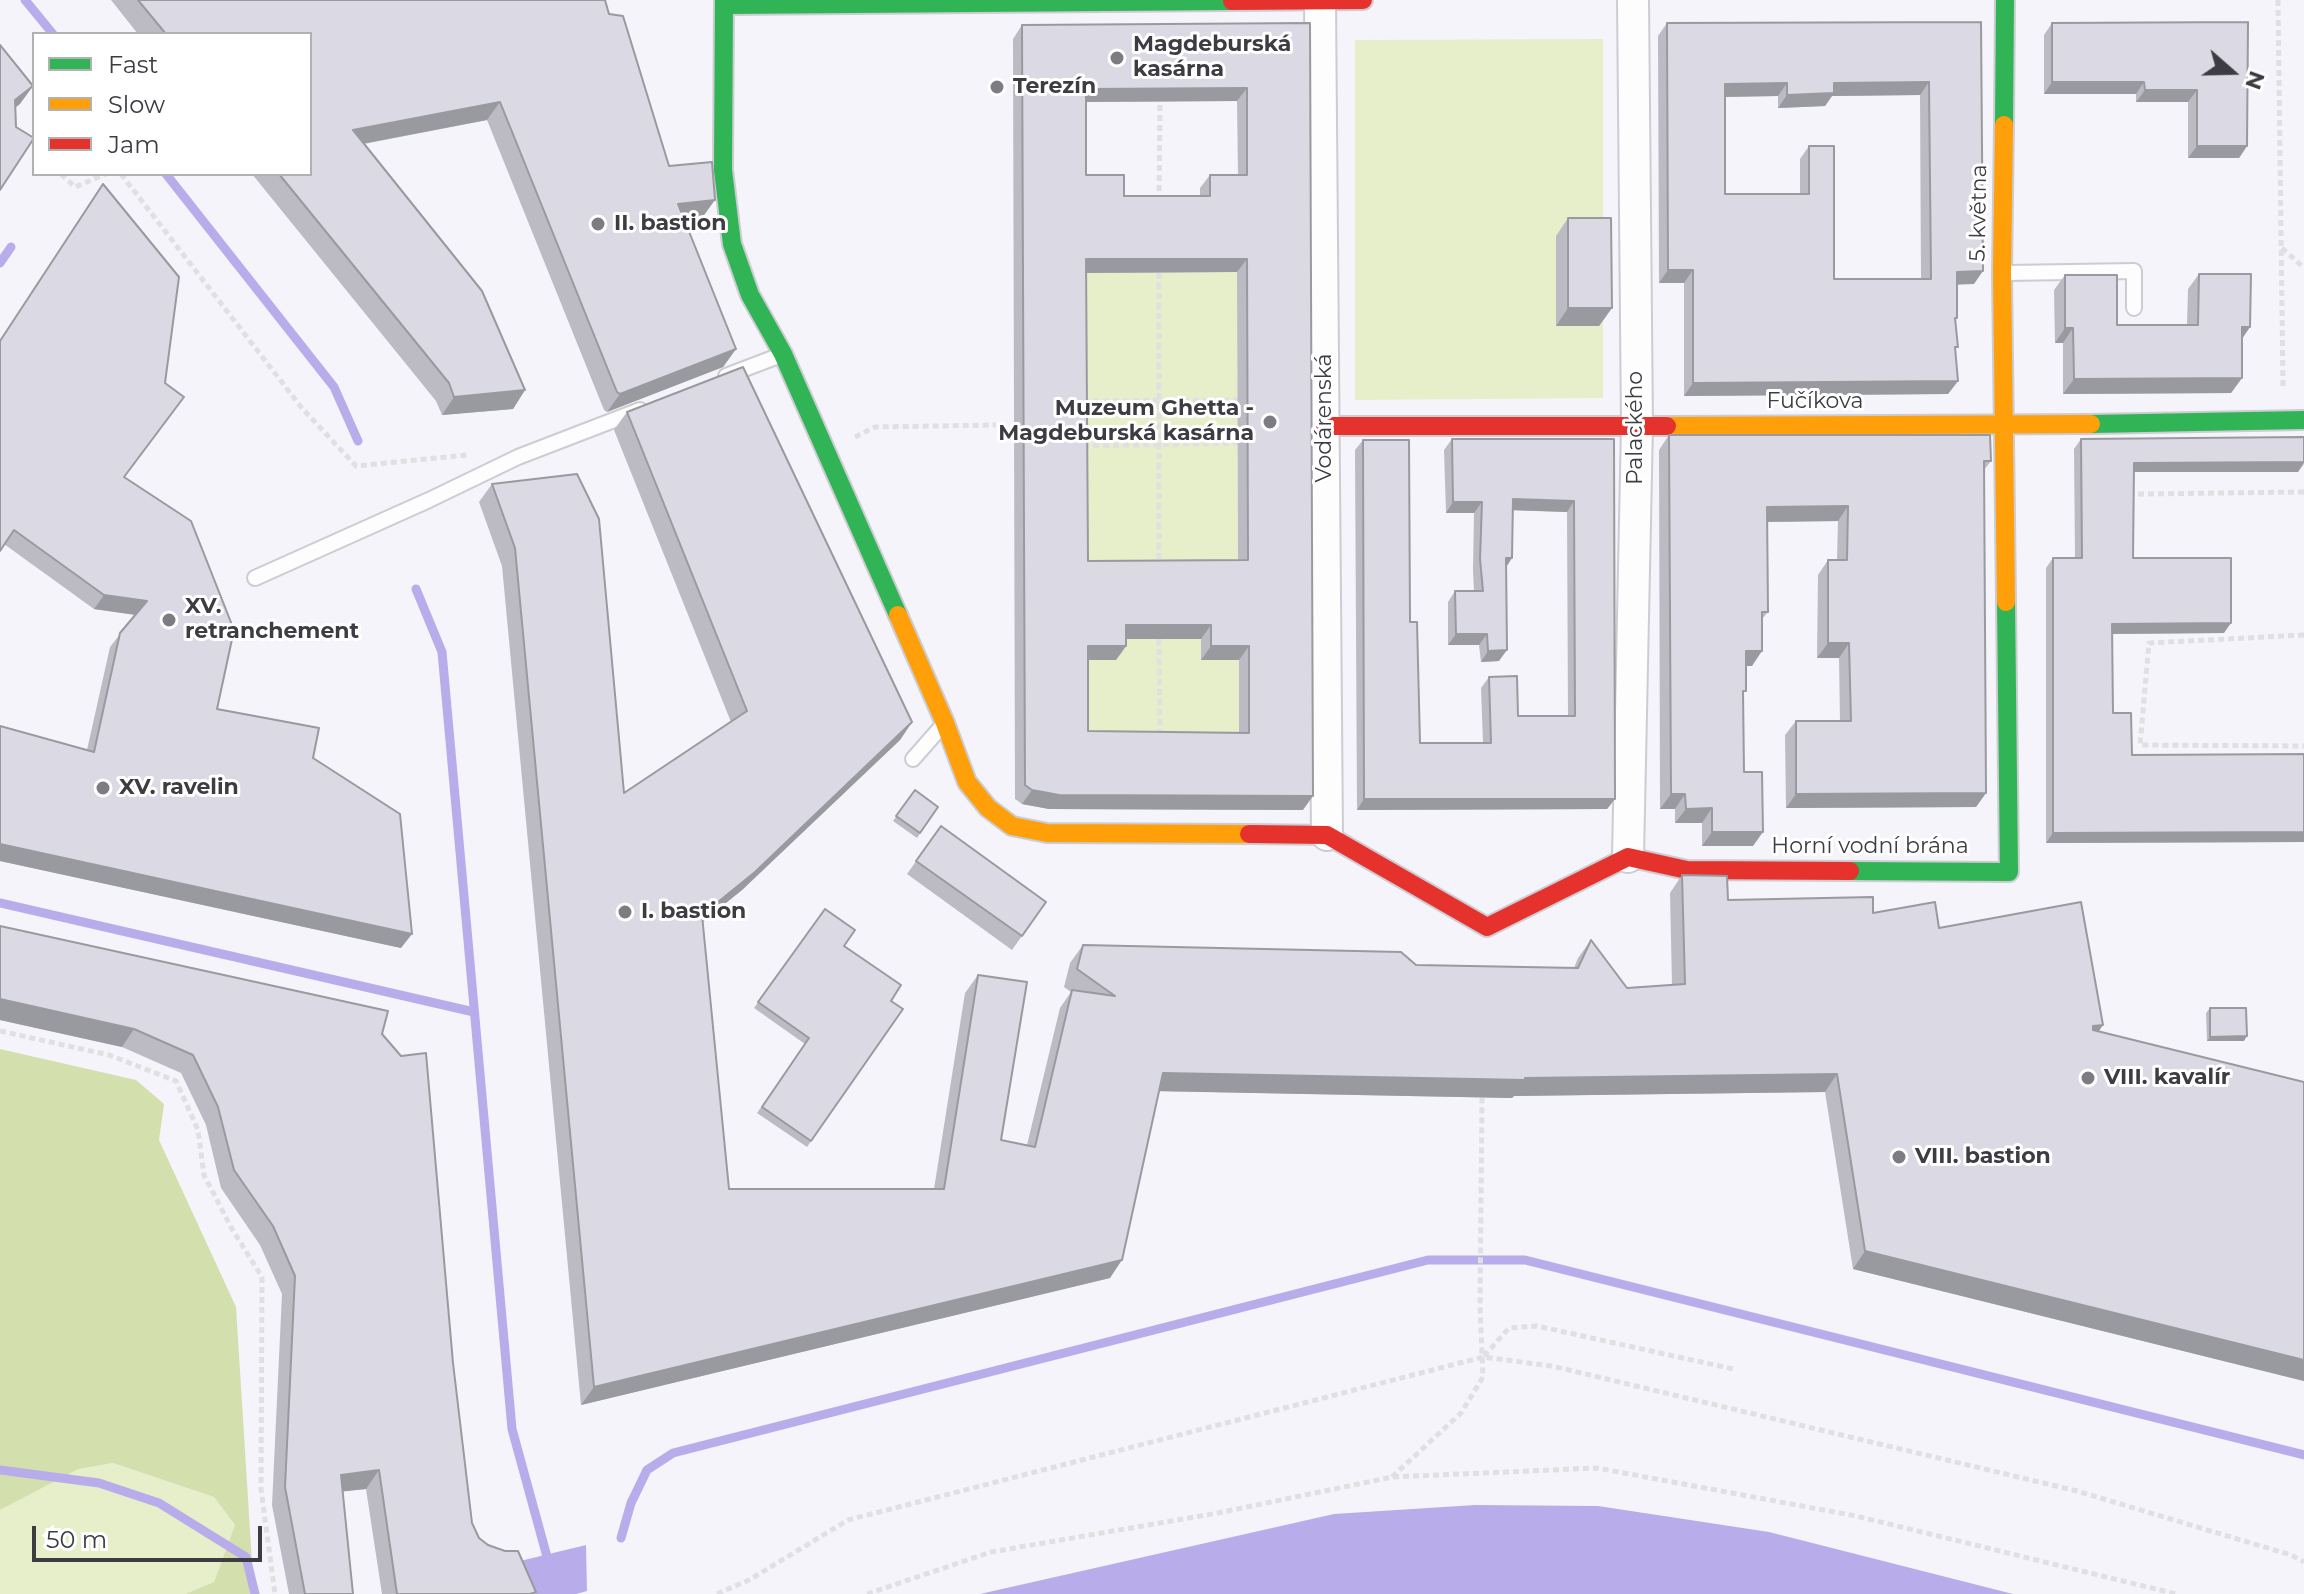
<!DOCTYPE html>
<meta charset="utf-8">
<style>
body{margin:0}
#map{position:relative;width:2304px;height:1594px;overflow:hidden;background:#f4f4fa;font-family:Montserrat,sans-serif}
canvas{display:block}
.legend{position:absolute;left:32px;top:32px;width:280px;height:144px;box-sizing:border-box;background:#fff;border:2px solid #b1b1b4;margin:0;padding:10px 14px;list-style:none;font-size:24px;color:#3d3c43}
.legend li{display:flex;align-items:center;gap:16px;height:40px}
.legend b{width:40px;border:2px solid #b1b1b4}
.north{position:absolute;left:2192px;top:32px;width:80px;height:80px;-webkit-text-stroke:6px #fff;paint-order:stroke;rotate:110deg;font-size:22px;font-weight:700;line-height:32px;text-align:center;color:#3d3c43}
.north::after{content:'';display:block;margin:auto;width:28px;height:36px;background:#3d3c43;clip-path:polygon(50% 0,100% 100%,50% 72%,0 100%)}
.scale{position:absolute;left:32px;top:1526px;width:230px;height:36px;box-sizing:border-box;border:4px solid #3d3c43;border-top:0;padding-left:10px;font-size:24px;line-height:28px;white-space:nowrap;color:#3d3c43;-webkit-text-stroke:6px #fff;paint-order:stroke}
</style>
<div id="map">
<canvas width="2304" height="1594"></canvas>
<ul class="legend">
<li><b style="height:10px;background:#30b455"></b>Fast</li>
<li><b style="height:10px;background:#ff9f0a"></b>Slow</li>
<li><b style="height:10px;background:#e5322d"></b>Jam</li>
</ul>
<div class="north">N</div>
<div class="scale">50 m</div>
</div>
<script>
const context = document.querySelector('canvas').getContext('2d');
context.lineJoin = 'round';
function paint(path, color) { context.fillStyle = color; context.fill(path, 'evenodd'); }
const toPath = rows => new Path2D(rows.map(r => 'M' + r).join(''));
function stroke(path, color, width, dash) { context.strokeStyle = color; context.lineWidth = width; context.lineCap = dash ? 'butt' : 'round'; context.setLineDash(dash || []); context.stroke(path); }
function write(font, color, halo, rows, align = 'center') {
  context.font = font + ' Montserrat,sans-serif'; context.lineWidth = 6; context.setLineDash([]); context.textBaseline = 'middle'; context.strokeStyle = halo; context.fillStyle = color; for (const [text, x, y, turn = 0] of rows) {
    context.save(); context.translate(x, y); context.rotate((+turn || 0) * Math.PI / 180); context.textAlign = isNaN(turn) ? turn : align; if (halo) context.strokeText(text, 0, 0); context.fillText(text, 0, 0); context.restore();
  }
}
const green = toPath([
 [1603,39,1603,398,1355,400,1355,40],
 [1237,272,1238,574,1078,575,1077,273],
 [1116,639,1201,639,1201,660,1239,660,1239,747,1079,745,1078,660],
 [113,1463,214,1497,235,1525,214,1582,185,1594,0,1594,0,1510,78,1468]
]);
const forest = toPath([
 [0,1049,136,1080,164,1104,159,1140,236,1307,254,1594,185,1594,214,1582,235,1525,214,1497,113,1463,78,1469,0,1510]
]);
const water = toPath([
 [1475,1505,1598,1506,1769,1532,2013,1594,980,1594,1334,1514],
 [586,1545,587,1591,576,1594,516,1594,516,1562]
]);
const stream = toPath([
 [25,0,53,34],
 [166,174,334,387,358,441],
 [0,263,11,247],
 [416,589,442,652,512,1429,549,1564],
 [0,903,474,1012],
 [0,1470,99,1483,159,1503,246,1557,255,1594],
 [621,1538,631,1503,647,1470,673,1453,1428,1260,1525,1260,2304,1455]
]);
const path = toPath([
 [2278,0,2283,387],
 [61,174,75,187,106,174],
 [121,174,301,407,356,466,467,455],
 [1159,201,1160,102],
 [2282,248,2304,268],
 [1159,273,1159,568],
 [1083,401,1238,400],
 [855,437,875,427,996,425],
 [1083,446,1238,443],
 [2138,494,2304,492],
 [2304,635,2149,643,2140,745,2304,746],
 [1159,639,1160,738],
 [0,1031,109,1055,176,1081,198,1130,204,1175,232,1229,262,1277,261,1489,275,1594],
 [1484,1356,1509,1328,1537,1326,1733,1369],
 [1392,1477,1461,1413,1483,1377,1480,1307,1482,1098],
 [717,1594,749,1580,848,1520,1483,1357,1552,1366,2077,1491,2291,1555,2304,1562],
 [867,1594,991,1552,1218,1513,1392,1477,1597,1468,1856,1516,2176,1594]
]);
const lane = toPath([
 [2007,273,2134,271,2134,308],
 [726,376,781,355],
 [255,578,429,500,518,457,640,410],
 [913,759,942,726]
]);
const street = toPath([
 [1320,1,1327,835],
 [1628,857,1637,425,1633,0]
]);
const fast = toPath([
 [724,0,723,170,732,244,750,295,783,354,898,615],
 [725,5,1232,1],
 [2004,125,2005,0],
 [2091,424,2304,420],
 [1850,871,2009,872,2006,602]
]);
const slow = toPath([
 [2004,125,2002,273,2006,602],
 [1667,426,2091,424],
 [898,615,945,723,967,782,988,808,1012,826,1047,833,1249,834]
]);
const jam = toPath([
 [1232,1,1363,0],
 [1325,426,1667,426],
 [1249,834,1327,835,1487,927,1628,857,1687,870,1850,871]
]);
const wall = toPath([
 [111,0,605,0,609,14,669,166,702,218,684,220,736,349,723,367,607,412,604,410,487,120,364,144,525,390,513,409,442,415,436,401,252,174,310,174,310,34,138,34],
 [1981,22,1974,284,1957,284,1955,351,1958,381,1948,394,1684,396,1684,283,1659,283,1658,36,1667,23],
 [1920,95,1921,279,1834,279,1809,146,1800,159,1800,194,1725,194,1725,97,1778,96,1778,108,1825,106,1832,96],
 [2248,22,2247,146,2239,158,2188,158,2188,102,2136,102,2136,94,2044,94,2044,35,2052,23],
 [1310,23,1303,810,1049,809,1022,804,1015,799,1013,39,1022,25],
 [1237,101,1238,175,1210,175,1200,188,1200,196,1124,196,1086,175,1086,102],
 [1237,272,1238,560,1088,561,1086,273],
 [1126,639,1201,639,1201,660,1239,660,1239,733,1088,731,1088,660,1116,660,1126,646],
 [1568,218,1612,308,1599,326,1556,326,1556,236],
 [2199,274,2242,340,2242,378,2231,393,2063,394,2063,343,2055,343,2054,290,2065,275,2117,325,2187,325,2188,289],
 [0,340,125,478,217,709,313,758,401,948,0,861,0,726,87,750,110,647,135,615,94,609,4,544],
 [627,412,912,722,900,740,742,890,702,922,729,1189,934,1189,965,993,978,975,1001,1140,1027,1145,1060,1008,1071,992,1064,987,1070,963,1083,945,1416,965,1574,968,1578,958,1591,940,1627,988,1672,985,1670,893,1682,875,1728,900,1873,913,1939,928,2099,1031,2304,1082,2304,1381,1853,1269,1825,1092,1514,1096,1512,1098,1159,1091,1110,1278,581,1405,502,566,479,502,492,484,624,793,731,722,614,430],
 [1669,435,1991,461,1984,470,1986,793,1976,807,1786,808,1785,735,1796,721,1840,721,1839,658,1817,658,1818,575,1828,560,1837,560,1838,521,1767,522,1768,612,1762,619,1752,666,1746,666,1743,695,1744,772,1753,846,1702,846,1702,823,1675,823,1675,809,1660,809,1659,450],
 [2304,437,2304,464,2298,472,2134,472,2133,558,2224,633,2112,634,2113,713,2132,755,2304,754,2304,842,2046,843,2046,568,2053,558,2075,558,2074,449,2081,439],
 [1452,439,1614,439,1615,799,1607,809,1357,810,1355,450,1363,440,1410,622,1420,743,1483,743,1481,688,1489,677,1518,716,1568,716,1567,512,1513,510,1506,567,1499,661,1481,662,1479,645,1448,645,1448,602,1455,591,1474,591,1473,570,1474,513,1446,513,1444,450],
 [915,790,938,807,917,838,893,821],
 [941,826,1046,902,1012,950,907,874],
 [825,909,844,946,891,1001,903,1009,807,1147,757,1113,805,1044,754,1008],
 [0,926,382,1034,453,1363,472,1523,479,1538,536,1592,535,1594,382,1594,366,1489,343,1491,353,1594,289,1594,272,1505,282,1294,260,1245,221,1188,206,1125,181,1073,122,1047,0,1020],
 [2210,1008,2244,1041,2207,1041,2206,1013]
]);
const shadedWall = toPath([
 [1929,82,1920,95,1832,96,1825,106,1778,108,1787,95,1834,83],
 [2052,82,2144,82,2136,94,2044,94],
 [1787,83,1778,96,1716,97,1725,84],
 [33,86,20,104,2,118,15,100],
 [1247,88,1237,101,1077,102,1086,89],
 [2145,90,2197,90,2188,102,2136,102],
 [500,102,487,120,340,148,353,130],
 [2197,146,2247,146,2239,158,2188,158],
 [715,200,702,218,665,223,678,204],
 [1086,259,1247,259,1237,272,1077,273],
 [1668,270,1693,270,1684,283,1659,283],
 [1983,271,1974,284,1948,285,1957,272],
 [1568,308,1612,308,1599,326,1556,326],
 [2242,327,2250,327,2240,342],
 [2065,328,2073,328,2063,343,2055,343],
 [736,349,723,367,607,412,620,394],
 [2242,378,2231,393,2063,394,2074,379],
 [1958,381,1948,394,1684,396,1693,383],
 [525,390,513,409,442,415,454,397],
 [2304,462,2298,472,2127,472,2134,463],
 [1513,499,1574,501,1567,512,1506,510],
 [1453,502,1482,502,1474,513,1446,513],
 [1848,506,1838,521,1757,522,1767,507],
 [1506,558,1512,558,1505,569],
 [104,595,147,601,137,615,94,609],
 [2231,623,2224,633,2105,634,2112,624],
 [1126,625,1211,625,1201,639,1116,639],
 [1456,634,1487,634,1479,645,1448,645],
 [1828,643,1849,643,1839,658,1817,658],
 [1088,646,1126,646,1116,660,1078,660],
 [1211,646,1249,646,1239,660,1201,660],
 [1507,650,1499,661,1481,662,1488,651],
 [1746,651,1762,651,1752,666,1735,666],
 [912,722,900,740,742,890,689,933,702,915],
 [1032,790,1313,796,1303,810,1049,809,1022,804],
 [1986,793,1976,807,1786,808,1796,794],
 [1671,794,1685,794,1675,809,1660,809],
 [1364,799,1615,799,1607,809,1357,810],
 [1712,808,1702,823,1675,823,1686,809],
 [1712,832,1763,832,1753,846,1702,846],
 [2304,832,2304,842,2046,843,2053,833],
 [0,844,412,934,401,948,0,861],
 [0,999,134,1029,122,1047,0,1020],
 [2103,1025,2091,1043,2093,1026],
 [2247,1036,2244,1041,2207,1041,2210,1037],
 [1163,1073,1525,1078,1837,1074,1825,1092,1514,1096,1512,1098,1150,1091],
 [1865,1251,2304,1360,2304,1381,1853,1269],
 [1122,1260,1110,1278,581,1405,594,1387],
 [379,1470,366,1489,329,1493,341,1475]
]);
const building = toPath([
 [138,0,605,0,609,14,623,16,669,166,712,162,715,200,678,204,736,349,620,394,617,392,500,102,353,130,482,291,525,390,454,397,449,383,279,174,310,174,310,34,166,34,138,0],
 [1981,22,1983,271,1957,272,1957,318,1955,318,1958,347,1955,347,1958,381,1693,383,1693,270,1668,270,1667,23,1981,22],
 [1929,82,1931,279,1834,279,1834,146,1809,146,1809,194,1725,194,1725,84,1787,83,1787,95,1834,93,1834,83,1929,82],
 [2248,22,2247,146,2197,146,2197,90,2145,90,2144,82,2052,82,2052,23,2248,22],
 [1310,23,1313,796,1059,795,1032,790,1025,785,1022,25,1310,23],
 [1247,88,1247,175,1210,175,1210,196,1124,196,1124,175,1086,175,1086,89,1247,88],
 [1086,259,1247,259,1248,560,1088,561,1086,259],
 [1126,625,1211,625,1211,646,1249,646,1249,733,1088,731,1088,646,1126,646,1126,625],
 [0,45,33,86,15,100,16,127,34,138,0,190,0,45],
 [103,184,179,277,165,383,184,397,124,477,191,521,234,630,217,709,319,728,313,758,400,814,412,934,0,844,0,726,94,752,120,633,147,601,104,595,14,530,0,551,0,341,103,184],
 [1568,218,1611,218,1612,308,1568,308,1568,218],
 [2199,274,2251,274,2250,327,2242,327,2242,378,2074,379,2073,328,2065,328,2065,275,2117,275,2117,325,2198,325,2199,274],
 [743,367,912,722,755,872,702,915,729,1189,944,1189,978,975,1027,982,1001,1140,1035,1147,1072,990,1115,996,1077,969,1083,945,1401,952,1416,965,1578,968,1591,940,1627,988,1685,984,1682,875,1727,876,1728,900,1873,897,1873,913,1935,902,1939,928,2081,902,2103,1025,2093,1026,2093,1030,2304,1082,2304,1360,1865,1251,1837,1074,1525,1078,1525,1080,1163,1073,1122,1260,594,1387,515,548,492,484,577,474,599,519,624,793,747,711,627,412,743,367],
 [1669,435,1990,435,1991,461,1984,461,1986,793,1796,794,1796,721,1851,721,1849,643,1828,643,1828,560,1847,560,1848,506,1767,507,1768,612,1762,612,1762,651,1746,651,1746,691,1743,691,1744,772,1762,772,1763,832,1712,832,1712,808,1686,809,1685,794,1671,794,1669,435],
 [2304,437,2304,462,2134,463,2133,558,2231,558,2231,623,2112,624,2113,713,2131,713,2132,755,2304,754,2304,832,2053,833,2053,558,2082,558,2081,439,2304,437],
 [1452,439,1614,439,1615,799,1364,799,1363,440,1409,440,1410,622,1417,622,1420,743,1491,743,1489,677,1517,676,1518,716,1575,716,1574,501,1513,499,1512,558,1506,558,1507,650,1488,651,1487,634,1456,634,1455,591,1483,591,1480,559,1482,502,1453,502,1452,439],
 [915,790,938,807,920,833,896,816,915,790],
 [941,826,1046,902,1022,936,916,861,941,826],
 [825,909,855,930,844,946,901,985,891,1001,903,1009,811,1141,762,1107,809,1038,758,1002,825,909],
 [0,926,388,1011,382,1034,401,1056,426,1053,453,1363,472,1523,479,1538,488,1545,505,1551,518,1551,536,1592,530,1594,397,1594,379,1470,341,1475,353,1594,305,1594,285,1487,295,1276,273,1226,234,1170,218,1107,193,1055,134,1029,0,999,0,926],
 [2210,1008,2246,1008,2247,1036,2210,1037,2210,1008]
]);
const markers = [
 [1117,58,8,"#7d7c83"],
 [997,87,8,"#7d7c83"],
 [598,224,8,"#7d7c83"],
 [1270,422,8,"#7d7c83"],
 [169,620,8,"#7d7c83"],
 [103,788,8,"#7d7c83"],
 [625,912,8,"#7d7c83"],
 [2088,1078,8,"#7d7c83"],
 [1899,1157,8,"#7d7c83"]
];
const poiNames = [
 ["Magdeburská",1133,45],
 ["kasárna",1133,70],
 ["Terezín",1013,87],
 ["II. bastion",614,224],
 ["Muzeum Ghetta -",1254,409,"right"],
 ["Magdeburská kasárna",1254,434,"right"],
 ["XV.",185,607],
 ["retranchement",185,632],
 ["XV. ravelin",119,788],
 ["I. bastion",641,912],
 ["VIII. kavalír",2104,1078],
 ["VIII. bastion",1915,1157]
];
const streetNames = [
 ["5. května",1979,213,-89],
 ["Fučíkova",1815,402],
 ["Vodárenská",1325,418,-90],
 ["Palackého",1636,428,-90],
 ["Horní vodní brána",1870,847]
];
paint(green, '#e6efca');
paint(forest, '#d4dfae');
paint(water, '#b8adea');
stroke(stream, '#b8adea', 9);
stroke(lane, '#ccccd2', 18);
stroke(street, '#ccccd2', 34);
stroke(fast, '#ccccd2', 22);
stroke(slow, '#ccccd2', 22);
stroke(jam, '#ccccd2', 22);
stroke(path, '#e0e0e2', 5, [6, 4]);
stroke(lane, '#fdfdfe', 14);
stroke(street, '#fdfdfe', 30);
stroke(fast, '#30b455', 18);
stroke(slow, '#ff9f0a', 18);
stroke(jam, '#e5322d', 18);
paint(wall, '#bcbbc4');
paint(shadedWall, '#9999a0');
paint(building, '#dbdae4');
stroke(building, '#9999a0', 2);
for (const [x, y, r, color] of markers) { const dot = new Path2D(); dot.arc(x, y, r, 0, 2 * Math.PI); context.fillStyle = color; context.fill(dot); stroke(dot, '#fff', 3); }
write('bold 22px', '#3d3c43', '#fff', poiNames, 'left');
write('22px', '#3d3c43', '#fff', streetNames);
</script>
